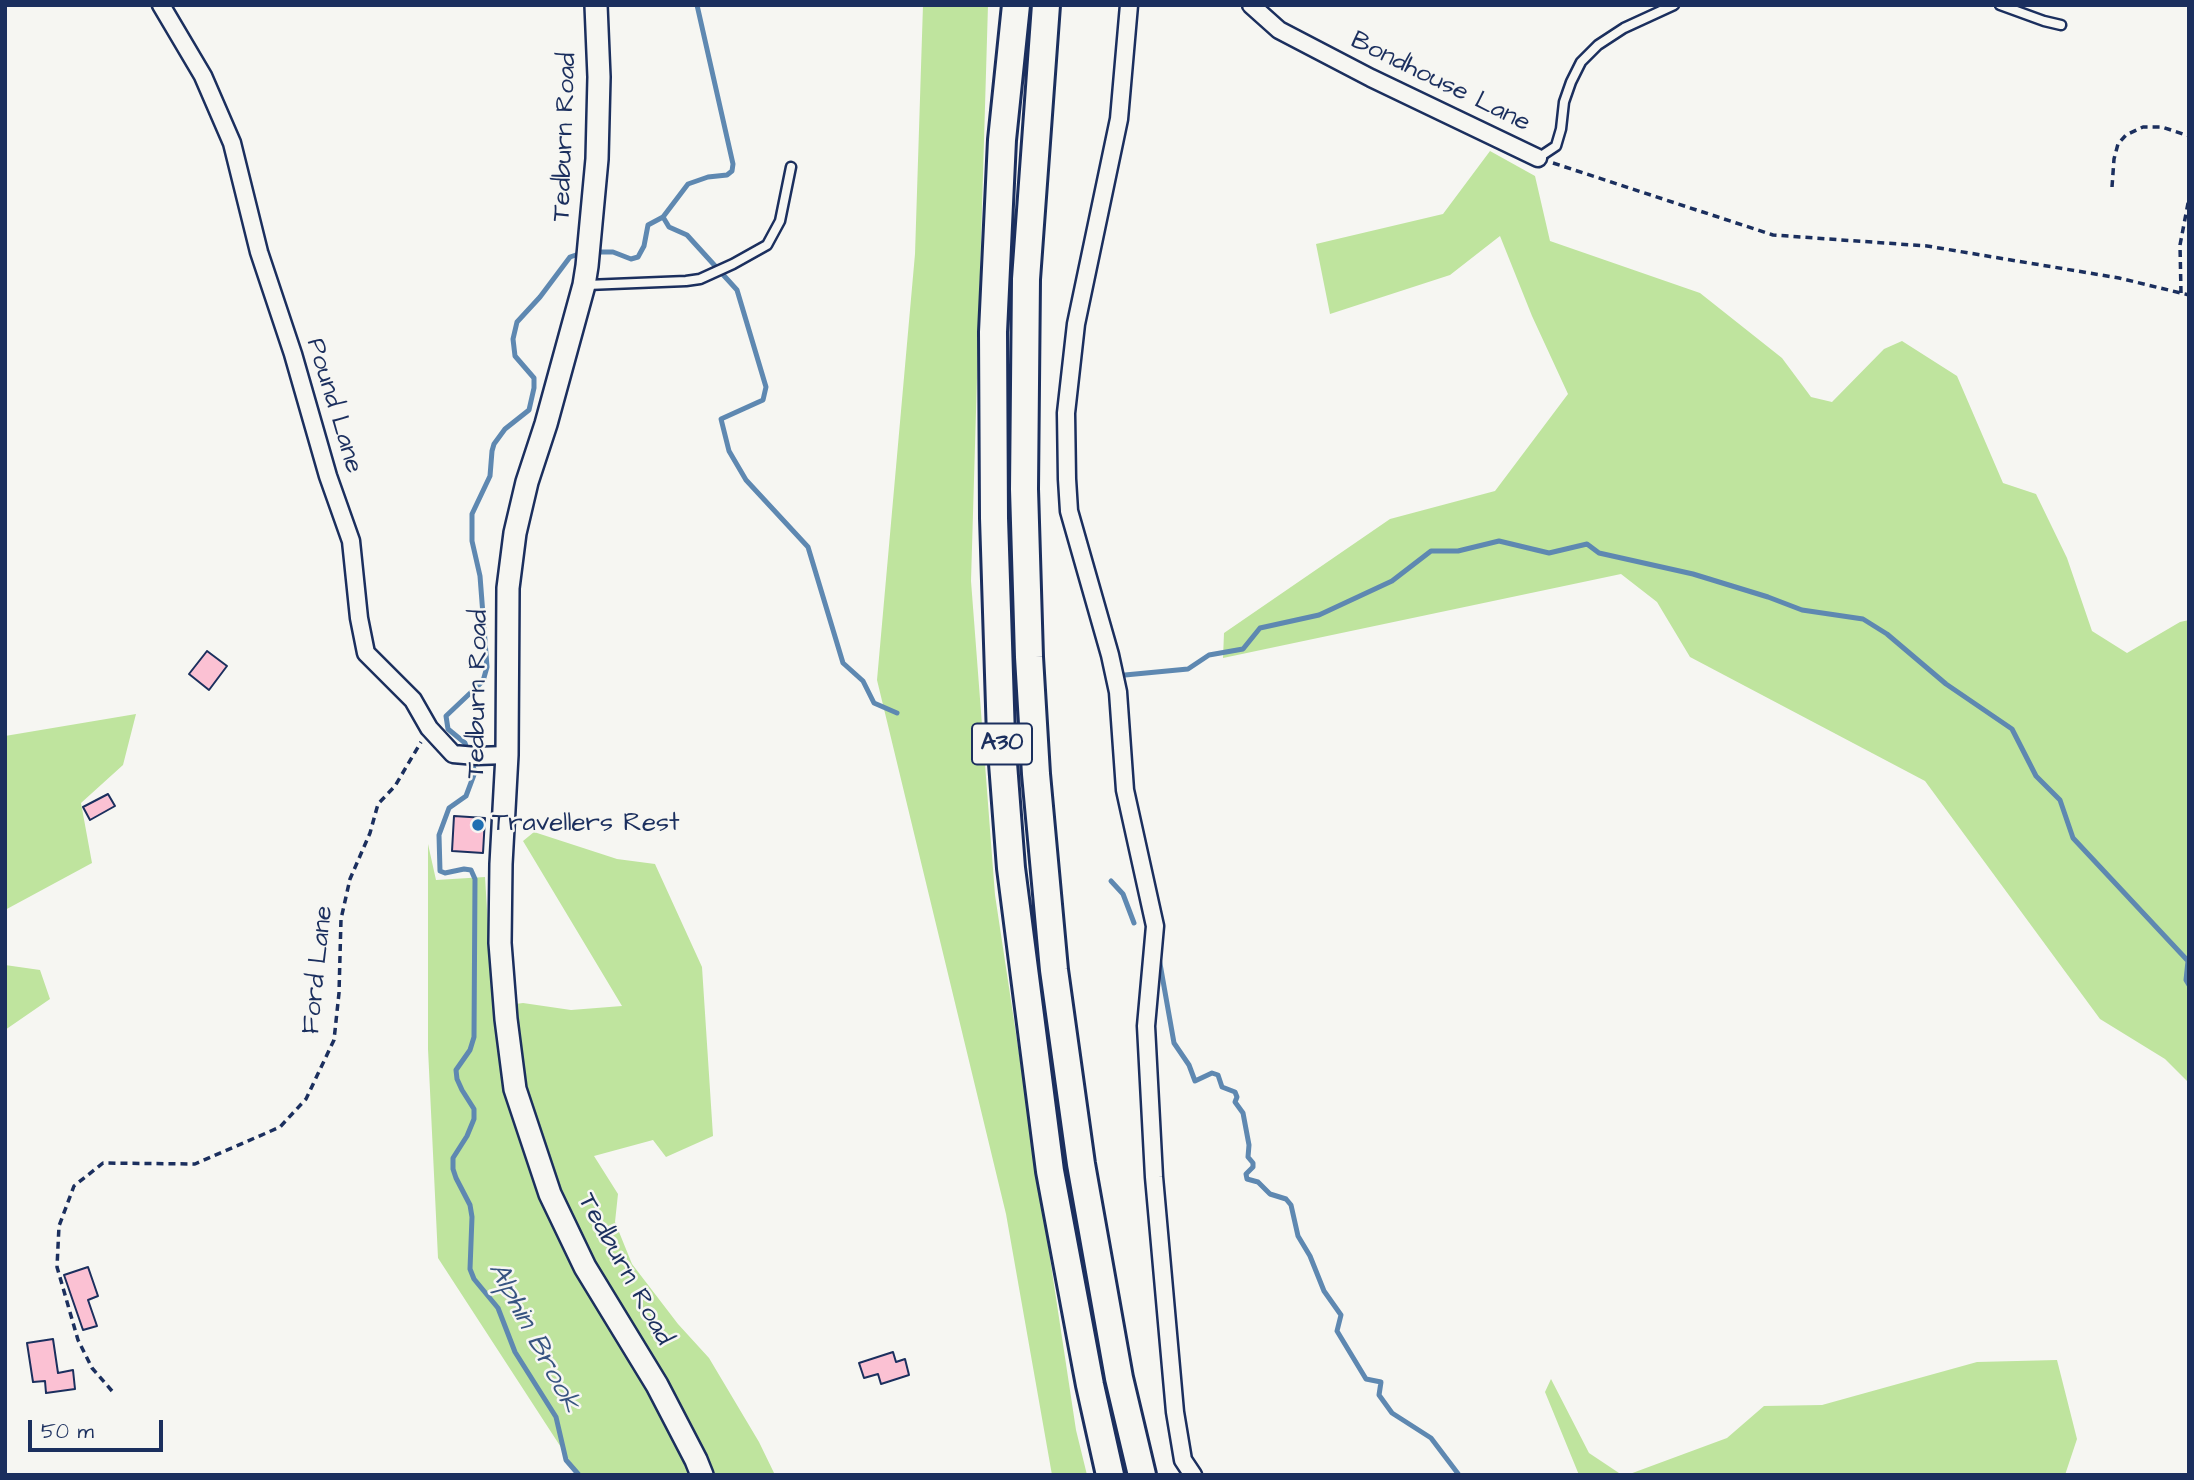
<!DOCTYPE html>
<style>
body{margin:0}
#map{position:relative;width:2194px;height:1480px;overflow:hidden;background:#f6f6f2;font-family:"Architects Daughter",sans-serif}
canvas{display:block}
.frame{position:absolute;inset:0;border:7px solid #1b2f5e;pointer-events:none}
.scale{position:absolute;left:28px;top:1420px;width:135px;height:32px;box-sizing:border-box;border:4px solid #1b2f5e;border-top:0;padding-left:9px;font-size:21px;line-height:24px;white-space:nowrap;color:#1b2f5e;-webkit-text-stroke:5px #f6f6f2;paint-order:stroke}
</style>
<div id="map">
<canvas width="2194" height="1480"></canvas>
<div class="frame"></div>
<div class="scale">50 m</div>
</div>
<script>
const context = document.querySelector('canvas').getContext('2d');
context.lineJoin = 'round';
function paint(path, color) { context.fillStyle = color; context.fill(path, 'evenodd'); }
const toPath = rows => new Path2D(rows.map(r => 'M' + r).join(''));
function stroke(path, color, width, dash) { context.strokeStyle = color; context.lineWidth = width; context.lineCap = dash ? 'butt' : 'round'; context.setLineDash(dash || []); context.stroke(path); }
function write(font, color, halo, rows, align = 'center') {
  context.font = font + ' "Architects Daughter",sans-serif'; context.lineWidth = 5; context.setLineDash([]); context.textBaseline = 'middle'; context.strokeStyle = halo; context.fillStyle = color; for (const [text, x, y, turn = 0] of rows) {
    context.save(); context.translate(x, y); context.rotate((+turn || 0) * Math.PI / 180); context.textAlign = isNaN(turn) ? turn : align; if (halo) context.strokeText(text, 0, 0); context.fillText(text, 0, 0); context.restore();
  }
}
const green = toPath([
 [923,5,988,5,971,581,995,895,1076,1430,1087,1475,1052,1475,1006,1214,877,680,915,254],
 [1490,151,1535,176,1550,241,1700,293,1782,358,1811,397,1832,402,1884,349,1902,341,1957,376,2003,483,2036,494,2067,558,2092,631,2127,653,2180,622,2189,620,2189,1083,2165,1059,2100,1019,1925,781,1690,657,1657,602,1621,574,1223,658,1224,633,1390,519,1495,491,1568,394,1532,316,1500,236,1450,275,1330,314,1316,244,1443,214],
 [136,714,123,765,81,803,92,863,5,910,5,736],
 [534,832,617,859,655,864,702,967,713,1136,666,1157,653,1140,594,1156,618,1194,615,1222,632,1264,678,1324,709,1358,759,1442,775,1475,579,1475,438,1258,428,1049,428,844,436,880,485,877,493,1007,523,1003,571,1010,622,1006,523,841],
 [5,965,40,970,50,999,5,1030],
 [2057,1360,2077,1439,2065,1475,1627,1475,1727,1438,1764,1406,1822,1405,1977,1362],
 [1551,1379,1589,1453,1622,1475,1579,1475,1545,1392]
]);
const stream = toPath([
 [663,217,669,227,687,235,737,290,766,387,763,400,721,419,729,451,746,480,808,547,843,663,863,681,874,703,897,713],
 [592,252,613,252,631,259,638,257,644,246,648,225,663,217,688,184,708,177,727,175,732,171,733,164,697,5],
 [1125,675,1188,669,1209,655,1243,649,1260,628,1319,615,1392,581,1431,551,1458,551,1499,541,1549,553,1587,544,1599,553,1693,574,1768,597,1802,610,1863,619,1887,634,1946,684,2012,729,2036,776,2060,800,2073,838,2188,961,2186,980,2189,985],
 [1111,881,1123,894,1134,923],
 [1159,958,1174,1043,1189,1065,1195,1081,1212,1073,1218,1075,1222,1087,1235,1092,1237,1097,1235,1102,1243,1113,1249,1145,1248,1157,1253,1163,1253,1167,1246,1174,1247,1179,1258,1182,1270,1194,1286,1199,1291,1205,1298,1236,1310,1256,1324,1291,1341,1315,1337,1331,1366,1379,1381,1382,1379,1395,1392,1413,1431,1438,1459,1475],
 [579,1475,566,1460,556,1417,515,1352,498,1308,474,1279,470,1269,472,1217,470,1205,456,1178,453,1169,453,1158,467,1136,474,1119,474,1109,462,1090,457,1079,456,1070,470,1050,474,1037,475,879,471,870,464,869,445,873,440,871,439,835,449,808,466,796,475,772,465,743,448,729,446,716,483,681,487,667,480,576,472,541,472,514,490,476,492,451,494,444,505,429,529,410,534,388,534,378,515,356,513,339,517,322,540,297,570,257,582,253]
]);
const building = toPath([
 [207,651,227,666,209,690,189,674,207,651],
 [108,794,115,806,90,820,83,807,108,794],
 [454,816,485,818,483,853,452,851,454,816],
 [88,1267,98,1296,88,1300,97,1326,83,1330,64,1275,88,1267],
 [53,1339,58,1373,73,1370,75,1389,46,1393,45,1381,33,1382,27,1343,53,1339],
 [893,1352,896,1362,905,1359,909,1375,881,1384,878,1374,864,1378,859,1363,893,1352]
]);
const path = toPath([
 [1553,163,1773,235,1927,246,2119,278,2189,295],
 [2112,187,2114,159,2118,144,2126,135,2143,127,2162,127,2189,136],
 [2181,293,2180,245,2189,198],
 [112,1391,92,1368,78,1340,57,1267,59,1226,74,1186,103,1163,195,1164,280,1127,306,1099,334,1040,339,993,341,919,350,879,370,833,378,804,395,786,421,742]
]);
const service = toPath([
 [2000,5,2044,21,2061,25],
 [1538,158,1556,146,1561,129,1564,102,1571,82,1581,62,1598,45,1624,28,1674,5],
 [587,285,686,281,700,279,733,264,767,245,780,221,791,167]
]);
const minor = toPath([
 [161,5,203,76,232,143,259,252,293,354,328,476,351,541,359,618,366,653,413,700,429,728,453,754,476,756,507,755],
 [1129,5,1119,119,1076,324,1066,413,1067,479,1069,511,1110,655,1118,692,1125,790,1155,926,1146,1026,1154,1177,1175,1412,1183,1460,1193,1475],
 [1251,5,1279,30,1371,78,1538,158]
]);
const tertiary = toPath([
 [596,5,599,77,597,159,587,266,584,285,546,424,527,482,515,533,508,588,507,755,501,864,500,943,506,1019,515,1089,550,1194,585,1267,657,1385,696,1460,702,1475]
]);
const trunk = toPath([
 [1016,5,1002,140,993,332,994,518,1001,737,1011,868,1050,1171,1090,1385,1110,1475],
 [1046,5,1026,279,1024,489,1029,657,1036,774,1054,970,1081,1164,1119,1378,1142,1475]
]);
const markers = [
 [478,825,7,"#1f6fb2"]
];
const shields = [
 [1002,744,60]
];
const shieldNames = [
 ["A30",1002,744]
];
const streetNames = [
 ["Bondhouse Lane",1440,83,26],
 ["Tedburn Road",566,137,-88],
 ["Pound Lane",333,406,73],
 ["Tedburn Road",479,694,-89],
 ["Ford Lane",319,970,-84],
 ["Tedburn Road",624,1270,61]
];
const poiNames = [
 ["Travellers Rest",492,825]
];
const waterNames = [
 ["Alphin Brook",533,1338,62]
];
paint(green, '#bfe49e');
stroke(stream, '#5e88b1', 5);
paint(building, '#fbc1d3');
stroke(building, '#1b2f5e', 2);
stroke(service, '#1b2f5e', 13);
stroke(minor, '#1b2f5e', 21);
stroke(tertiary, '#1b2f5e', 26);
stroke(trunk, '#1b2f5e', 32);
stroke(path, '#1b2f5e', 3.5, [7, 5]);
stroke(service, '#f6f6f2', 8);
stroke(minor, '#f6f6f2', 16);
stroke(tertiary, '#f6f6f2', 21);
stroke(trunk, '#f6f6f2', 26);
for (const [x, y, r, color] of markers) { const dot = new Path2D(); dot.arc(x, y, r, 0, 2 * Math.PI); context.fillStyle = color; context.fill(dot); stroke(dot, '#f6f6f2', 2.5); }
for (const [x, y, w] of shields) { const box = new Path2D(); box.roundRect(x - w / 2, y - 20.5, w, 41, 5); context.fillStyle = '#f6f6f2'; context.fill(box); stroke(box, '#1b2f5e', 2); }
write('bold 24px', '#1b2f5e', null, shieldNames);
write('26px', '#1b2f5e', '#f6f6f2', streetNames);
write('26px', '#1b2f5e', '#f6f6f2', poiNames, 'left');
write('italic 28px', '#375481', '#f6f6f2', waterNames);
</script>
